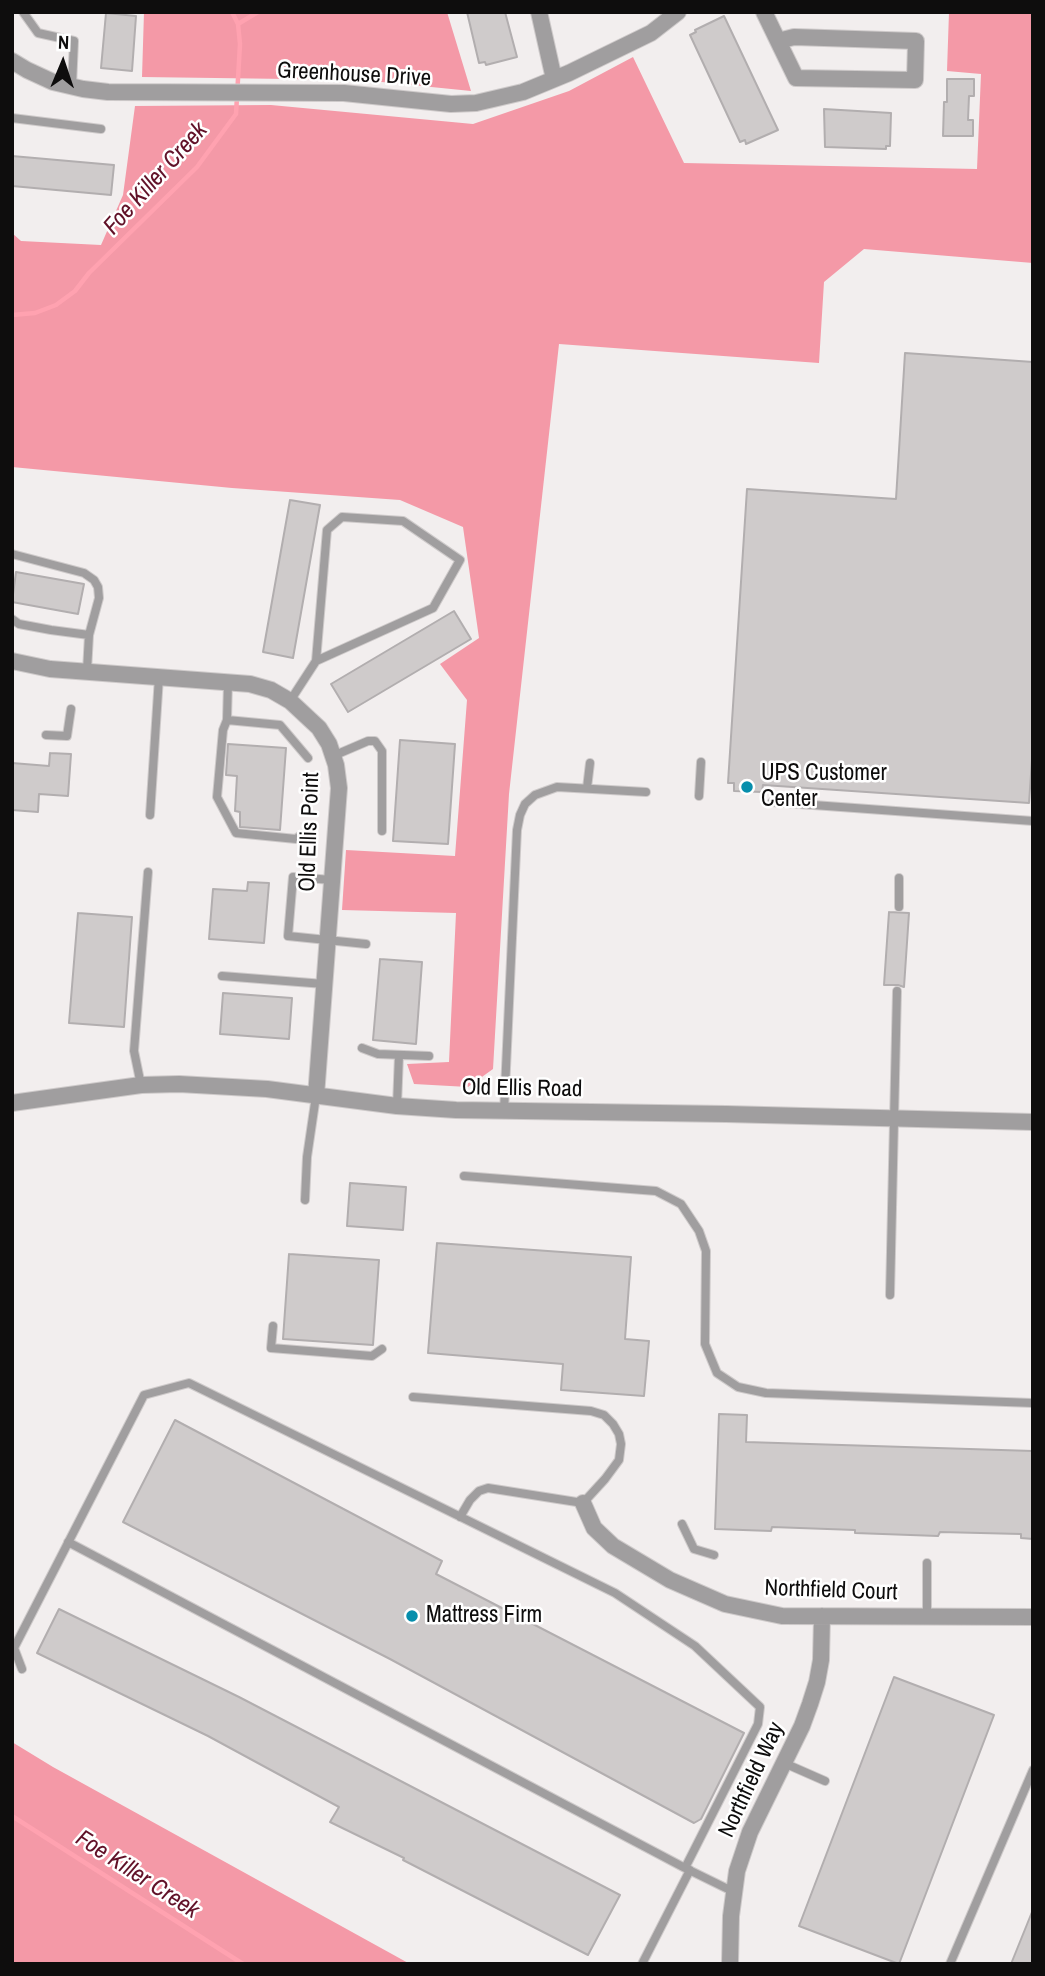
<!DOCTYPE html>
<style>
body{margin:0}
#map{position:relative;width:1045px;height:1976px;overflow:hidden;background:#f2eeee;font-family:"Archivo Narrow",sans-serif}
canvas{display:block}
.frame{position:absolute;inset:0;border:14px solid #0e0d0d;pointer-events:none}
.north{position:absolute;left:28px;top:28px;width:70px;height:70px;-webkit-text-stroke:5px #fff;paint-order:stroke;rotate:2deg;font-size:19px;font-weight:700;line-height:28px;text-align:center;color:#0e0d0d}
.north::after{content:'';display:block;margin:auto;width:24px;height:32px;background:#0e0d0d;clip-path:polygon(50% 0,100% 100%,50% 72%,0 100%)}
</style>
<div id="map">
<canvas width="1045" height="1976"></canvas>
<div class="frame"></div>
<div class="north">N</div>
</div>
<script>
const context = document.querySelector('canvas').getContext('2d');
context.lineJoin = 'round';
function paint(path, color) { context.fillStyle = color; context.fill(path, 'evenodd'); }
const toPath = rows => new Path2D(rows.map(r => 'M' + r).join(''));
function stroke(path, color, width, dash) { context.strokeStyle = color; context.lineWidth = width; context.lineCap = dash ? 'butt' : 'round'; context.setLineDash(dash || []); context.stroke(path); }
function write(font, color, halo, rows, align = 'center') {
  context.font = font + ' "Archivo Narrow",sans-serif'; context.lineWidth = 5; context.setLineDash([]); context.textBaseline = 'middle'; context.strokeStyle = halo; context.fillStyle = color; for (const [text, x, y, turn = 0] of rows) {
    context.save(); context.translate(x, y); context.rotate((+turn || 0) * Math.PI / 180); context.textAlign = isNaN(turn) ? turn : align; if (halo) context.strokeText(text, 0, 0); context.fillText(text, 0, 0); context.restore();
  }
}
const forest = toPath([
 [144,12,447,12,471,91,362,80,142,77],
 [949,12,1033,12,1031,169,1033,170,1033,263,864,249,824,282,819,363,559,344,509,794,493,1069,468,1087,414,1084,407,1064,449,1062,456,913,342,910,346,850,455,856,467,700,440,664,479,638,463,527,400,500,232,488,12,467,12,233,21,241,101,245,123,195,135,106,271,105,473,124,569,91,633,57,684,163,977,169,981,74,947,71],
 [12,1742,53,1767,410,1964,12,1964]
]);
const stream = toPath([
 [238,24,258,12],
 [12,315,35,313,56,305,75,291,89,273,197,167,236,114,240,44,238,24,232,12],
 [12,1816,243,1964]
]);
const building = toPath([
 [467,12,505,12,517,57,486,65,485,62,479,63,467,12],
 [106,13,136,16,132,71,101,68,106,13],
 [724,16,778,130,746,144,745,140,740,142,690,35,696,32,695,30,724,16],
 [947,79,974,79,974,96,969,96,968,120,973,120,973,136,943,136,944,102,947,102,947,79],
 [824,109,891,113,890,146,886,146,886,149,825,147,824,109],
 [12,156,114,165,111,195,12,186,12,156],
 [905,353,1033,362,1033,745,1029,803,763,785,762,792,734,791,734,783,728,783,747,489,896,499,905,353],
 [290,500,320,505,293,658,263,652,290,500],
 [16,572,84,584,78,614,12,602,16,572],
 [454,611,471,639,348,712,331,684,454,611],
 [400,740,455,744,448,844,393,841,400,740],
 [228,744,286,748,280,830,240,827,240,812,235,811,237,776,226,775,228,744],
 [50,753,71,754,68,796,39,794,38,812,12,810,12,763,49,766,50,753],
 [248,882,269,883,264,943,209,939,213,889,247,891,248,882],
 [889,912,909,913,904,987,898,985,884,985,889,912],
 [78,913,132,917,124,1027,69,1023,78,913],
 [380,959,422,962,416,1044,373,1040,380,959],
 [223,993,292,998,289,1039,220,1034,223,993],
 [350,1183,406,1187,403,1230,347,1226,350,1183],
 [437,1243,631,1257,625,1339,649,1341,644,1396,561,1390,563,1364,428,1353,437,1243],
 [289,1254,379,1260,373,1345,283,1339,289,1254],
 [719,1414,747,1415,746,1442,1033,1451,1033,1539,1021,1538,1021,1534,940,1532,938,1536,855,1533,855,1530,772,1527,771,1531,715,1529,719,1414],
 [175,1420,442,1561,436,1574,744,1733,701,1819,694,1823,390,1659,123,1522,175,1420],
 [59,1609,239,1697,620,1895,588,1955,403,1860,404,1858,330,1822,339,1807,208,1736,37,1653,59,1609],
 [894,1677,994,1715,899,1964,799,1926,894,1677],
 [1032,1912,1033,1964,1011,1964,1032,1912]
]);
const lane = toPath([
 [23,12,38,33,74,41,72,86],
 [12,118,101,129],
 [12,554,84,573,94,580,98,587,99,598,89,635],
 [12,619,19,624,51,630,89,635,87,671],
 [228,682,227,720,223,730,217,797,236,833,296,839,301,835],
 [290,701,316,661,433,608,460,560,403,521,342,517,327,530,316,661],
 [227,720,280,725,308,758],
 [46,735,67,736,71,709],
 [333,756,368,741,375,741,382,751,382,831],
 [587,788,590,763],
 [699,796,701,762],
 [772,802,1033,821],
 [150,815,159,677],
 [332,880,293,877,288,936,366,944],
 [899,907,899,878],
 [222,976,324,984],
 [362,1048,378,1054,429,1056],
 [141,1085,134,1051,148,872],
 [397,1106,399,1055],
 [504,1111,517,830,520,815,525,804,535,795,557,787,646,792],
 [464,1176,656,1191,681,1204,699,1231,706,1251,705,1344,717,1373,738,1387,766,1393,1033,1403],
 [305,1200,307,1157,316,1096],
 [890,1295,897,991],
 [273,1326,271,1348,372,1356,382,1349],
 [413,1397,591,1411,604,1415,613,1424,619,1434,621,1444,619,1460,605,1479,583,1503,488,1488,479,1491,470,1500,460,1517],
 [682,1524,694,1549,714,1555],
 [68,1542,685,1868],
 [927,1617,927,1563],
 [22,1669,14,1648,144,1395,189,1383,615,1593,695,1646,760,1707,758,1724,685,1868,734,1892],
 [784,1763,825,1781],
 [642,1964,690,1870],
 [950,1964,1033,1770]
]);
const street = toPath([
 [539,12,554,79],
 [764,12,778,41,796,78,915,80,916,41,794,37,778,41],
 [12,61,27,70,53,82,83,89,108,92,344,93,451,104,476,103,523,92,569,73,651,33,678,12],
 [12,661,50,669,250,684,271,690,290,701,319,728,329,744,336,765,339,788,316,1096],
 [12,1103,141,1085,179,1084,267,1089,397,1106,456,1110,726,1114,1033,1122],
 [583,1503,594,1528,613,1546,670,1580,725,1604,782,1616,1033,1617],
 [730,1964,731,1916,737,1871,750,1832,802,1726,810,1704,817,1682,821,1660,822,1616]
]);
const markers = [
 [747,787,7,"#068eac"],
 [412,1616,7,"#068eac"]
];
const streetNames = [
 ["Greenhouse Drive",354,75,3],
 ["Old Ellis Point",310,832,-88],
 ["Old Ellis Road",522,1089,1],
 ["Northfield Court",831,1591,2],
 ["Northfield Way",752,1780,-65]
];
const poiNames = [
 ["UPS Customer",761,774],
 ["Center",761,800],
 ["Mattress Firm",426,1616]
];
const waterNames = [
 ["Foe Killer Creek",156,179,-48],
 ["Foe Killer Creek",137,1875,33]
];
paint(forest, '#f499a7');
stroke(stream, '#ffa2b0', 4.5);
paint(building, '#cfcbcb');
stroke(building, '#b2aeaf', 2);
stroke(lane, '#cecaca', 10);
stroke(street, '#cecaca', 18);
stroke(lane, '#a09e9f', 8);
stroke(street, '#a09e9f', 16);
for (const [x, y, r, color] of markers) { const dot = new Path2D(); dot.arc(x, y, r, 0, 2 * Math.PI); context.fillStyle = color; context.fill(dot); stroke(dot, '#fff', 2.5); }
write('23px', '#0e0d0d', '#fff', streetNames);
write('23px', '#0e0d0d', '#fff', poiNames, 'left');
write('italic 24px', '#611128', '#fff', waterNames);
</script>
